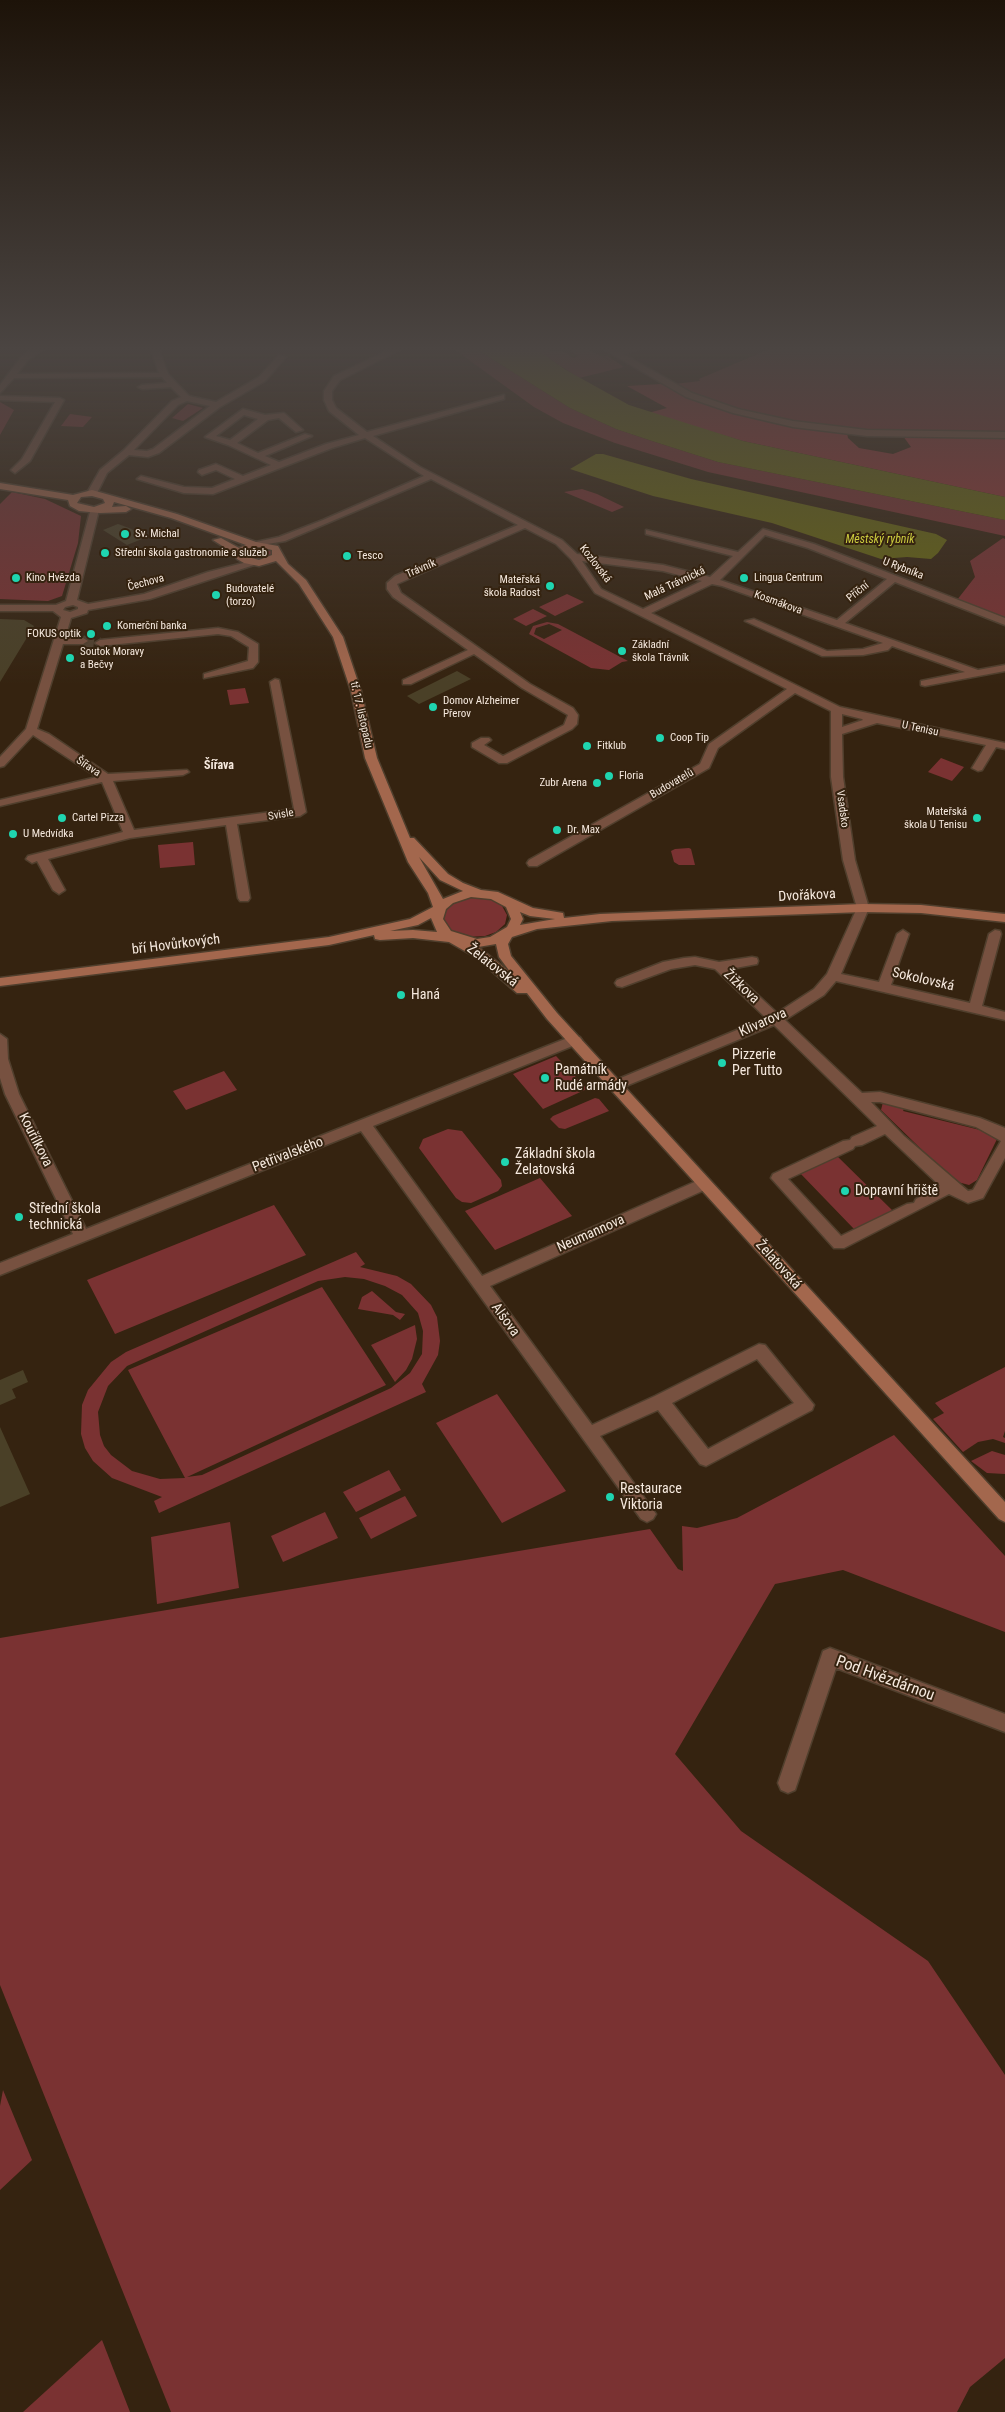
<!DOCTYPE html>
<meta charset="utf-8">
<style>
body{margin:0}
canvas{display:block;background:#352310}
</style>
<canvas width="1005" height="2412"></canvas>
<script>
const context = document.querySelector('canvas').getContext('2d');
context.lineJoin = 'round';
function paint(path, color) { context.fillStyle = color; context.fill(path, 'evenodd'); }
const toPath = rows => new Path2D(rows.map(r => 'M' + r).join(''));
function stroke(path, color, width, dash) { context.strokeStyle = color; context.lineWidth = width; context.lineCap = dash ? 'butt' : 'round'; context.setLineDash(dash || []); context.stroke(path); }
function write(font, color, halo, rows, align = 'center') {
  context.font = font + ' "Roboto Condensed",sans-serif'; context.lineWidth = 4; context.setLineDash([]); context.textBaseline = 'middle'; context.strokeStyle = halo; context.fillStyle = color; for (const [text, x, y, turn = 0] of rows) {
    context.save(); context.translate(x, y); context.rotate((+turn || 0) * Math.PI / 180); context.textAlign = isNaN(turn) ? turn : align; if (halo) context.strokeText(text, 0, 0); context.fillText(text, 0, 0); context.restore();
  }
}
const green = toPath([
 [451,347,473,347,570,408,616,429,652,441,718,462,1005,520,1005,536,708,472,615,443,563,423,534,407],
 [545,347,549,351,565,352,573,358,578,356,571,351,575,348,583,347,613,362,603,356,606,355,624,367,579,378,536,350],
 [774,347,1005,347,1005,433,875,432,806,425,736,410,699,397,675,384,700,381,699,379],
 [0,402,14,410,0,435],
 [188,404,203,408,183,421,172,418],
 [70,414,92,417,83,427,61,426],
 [582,489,597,494,624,507,612,512,564,492],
 [12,492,45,499,81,516,78,543,62,596,48,601,0,599,0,504],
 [1003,538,1005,539,1005,619,957,600,975,577,970,561],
 [260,547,270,550,272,553,271,556,258,561,246,554,249,549],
 [567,594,584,602,555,616,539,607],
 [533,609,547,616,526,626,513,619],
 [547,622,558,624,628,661,622,662,609,670,591,668,529,634,533,626],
 [549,624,562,630,544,639,534,634,536,628],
 [245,688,249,703,230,705,227,690],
 [941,758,964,767,952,781,928,772],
 [193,842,195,865,160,868,158,845],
 [689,848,691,849,695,865,679,865,674,862,671,851,675,849],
 [476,897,491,899,502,906,507,915,505,924,496,932,485,936,466,937,452,932,443,923,442,916,445,909,452,903,466,898],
 [556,1056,587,1089,543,1109,513,1074],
 [224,1071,237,1090,186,1110,173,1091],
 [595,1098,599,1099,609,1111,565,1129,559,1128,550,1119,553,1116],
 [884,1098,906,1104,903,1111,980,1130,980,1123,998,1137,977,1180,969,1185,954,1181,881,1110],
 [448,1129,462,1131,501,1180,502,1186,498,1191,471,1203,462,1202,456,1198,419,1148,423,1139],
 [836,1155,893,1211,854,1229,799,1172],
 [540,1178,572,1216,495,1250,465,1211],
 [274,1205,306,1255,115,1334,87,1280],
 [356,1252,365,1264,360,1267,397,1276,411,1284,431,1305,437,1317,440,1341,438,1355,422,1384,426,1392,159,1513,154,1501,162,1497,112,1478,93,1461,85,1448,81,1434,82,1405,88,1390,111,1362,126,1352],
 [345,1277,364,1279,385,1286,402,1295,418,1313,423,1331,422,1354,410,1373,391,1388,202,1475,187,1477,386,1385,322,1287,128,1370,185,1478,160,1479,132,1471,111,1455,104,1446,100,1435,98,1412,108,1386,127,1366,318,1281],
 [372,1291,396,1312,405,1314,400,1320,393,1315,358,1309,362,1297],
 [415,1325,417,1339,412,1359,406,1370,395,1382,371,1345],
 [1005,1367,1005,1431,1003,1437,1005,1438,1005,1443,993,1439,978,1442,963,1452,933,1419,944,1413,935,1403],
 [497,1394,566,1491,502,1523,436,1423],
 [894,1435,1005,1556,1005,1632,843,1570,775,1584,675,1754,741,1831,928,1961,1005,2075,1005,2358,970,2387,957,2412,171,2412,0,1985,0,1638,650,1529,678,1569,683,1571,682,1526,697,1528,737,1518],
 [992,1451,1005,1455,1005,1474,987,1473,971,1461],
 [389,1470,401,1490,356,1512,343,1492],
 [405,1496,417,1516,371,1539,359,1518],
 [325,1512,338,1538,283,1562,271,1536],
 [230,1522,239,1588,157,1604,151,1537],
 [3,2090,32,2160,0,2190,0,2106],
 [102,2340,130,2412,23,2412]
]);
const forest = toPath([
 [661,384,716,408,792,427,847,433,848,438,859,448,893,454,911,447,903,436,1005,437,1005,497,743,441,648,413,667,408,627,386]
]);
const water = toPath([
 [473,347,533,347,566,370,629,405,743,441,1005,497,1005,520,718,462,652,441,616,429,570,408],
 [596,454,603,454,691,479,936,534,947,540,938,553,931,559,907,557,881,559,772,523,653,496,570,469]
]);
const building = toPath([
 [118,524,129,528,147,537,127,545,103,530],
 [0,619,24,620,34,626,0,682],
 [457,671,471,679,419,704,407,696],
 [23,1370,28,1382,12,1389,16,1398,0,1405,0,1380],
 [0,1427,30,1494,0,1507]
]);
const streetTunnel = toPath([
 [83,641,100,643]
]);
const street = toPath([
 [37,347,47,347,28,360,17,374,159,373,150,347,158,347,168,374,189,396,216,402,259,377,279,355,286,357,265,381,220,407,159,453,148,457,129,455,107,473,97,493,92,496,87,493,100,470,124,450,172,401,181,397,171,387,142,389,138,387,142,385,167,383,162,377,14,378,0,393,0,385,22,356,37,347],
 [187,401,210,406,153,449,147,451,134,450,178,405,187,401],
 [395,347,406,347,340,380,332,391,332,400,336,408,367,432,504,395,504,399,373,436,420,467,562,540,577,554,663,565,710,577,733,556,646,534,646,530,738,552,763,529,814,544,1005,618,1005,625,895,582,845,623,978,670,1005,665,1005,671,925,686,921,685,921,681,965,672,892,646,888,650,863,655,822,656,745,621,754,619,827,651,863,649,883,643,722,586,712,584,651,613,840,707,1005,743,1005,749,996,747,982,770,978,771,972,768,986,745,877,723,842,734,843,777,855,860,869,908,841,974,879,982,897,934,903,930,909,934,891,985,970,1003,989,934,995,930,1000,931,1001,934,982,1006,1005,1012,1005,1020,836,981,824,995,785,1020,862,1093,880,1092,980,1118,1005,1128,1005,1158,983,1198,968,1203,949,1194,844,1248,834,1248,771,1178,773,1174,843,1141,850,1140,852,1137,877,1126,774,1025,621,1088,611,1088,609,1085,611,1082,766,1018,715,969,695,965,671,969,622,987,617,986,615,983,617,980,663,962,684,958,695,957,719,962,752,957,757,958,758,961,757,964,730,969,777,1013,814,989,827,974,857,908,843,860,831,777,831,711,795,693,718,748,709,768,537,866,529,866,527,863,529,860,700,764,709,744,787,689,595,593,571,559,556,544,525,528,397,584,401,593,530,684,573,708,578,715,577,724,572,729,507,763,499,763,472,747,472,743,481,738,489,738,491,740,484,745,503,756,564,725,568,715,522,688,474,654,411,684,403,684,403,680,468,650,393,597,387,589,387,583,395,576,518,525,431,479,285,541,256,546,256,542,279,537,323,520,424,476,365,438,332,448,213,494,184,493,137,479,141,476,184,487,212,488,235,479,216,470,202,475,198,472,199,470,216,464,243,476,271,465,228,445,205,437,243,409,265,415,284,413,303,430,296,432,279,418,268,420,237,443,258,453,305,434,312,436,265,456,279,462,326,444,359,435,329,411,324,400,324,391,334,376,395,347],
 [244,415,258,419,230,440,216,436,244,415],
 [765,535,808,548,887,579,837,620,720,580,765,535],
 [582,561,663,571,702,581,643,609,601,589,582,561],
 [842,714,862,719,863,720,842,727,842,714],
 [871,1102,880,1102,976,1127,1001,1141,973,1190,968,1191,904,1136,871,1102],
 [885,1134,940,1186,916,1199,914,1203,907,1204,841,1236,788,1179,853,1149,855,1146,862,1145,885,1134],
 [600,347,610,347,617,351,631,347,645,347,623,354,692,393,738,409,793,421,867,430,1005,432,1005,438,867,436,793,427,733,413,686,397,600,347],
 [0,396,60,398,64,400,30,461,15,473,11,470,22,459,55,402,0,400,0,396],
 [91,508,99,510,77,600,88,604,144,594,208,572,255,560,260,563,150,599,88,610,87,613,71,618,65,638,83,638,88,641,83,644,63,644,37,729,49,734,108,774,187,770,189,772,183,775,113,781,134,830,294,809,270,682,275,679,279,680,306,812,300,816,237,824,250,898,248,901,240,901,238,898,226,825,130,838,48,859,65,890,59,894,53,890,37,861,32,863,26,859,28,856,123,832,102,782,0,806,0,800,97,777,33,735,4,766,0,767,0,757,26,729,61,617,53,611,0,611,0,605,56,605,66,601,91,508],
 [73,605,78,607,78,609,70,612,63,610,65,607,73,605],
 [218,628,238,632,258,644,258,662,253,668,204,678,204,674,248,661,249,647,231,636,218,634,100,646,95,643,100,640,218,628],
 [0,1034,7,1039,8,1059,19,1094,86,1229,570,1037,580,1037,582,1040,580,1043,373,1126,482,1276,699,1180,709,1180,711,1184,709,1188,490,1286,592,1425,655,1396,759,1344,765,1345,814,1405,812,1410,706,1466,700,1464,658,1410,600,1436,656,1514,653,1519,647,1522,641,1519,361,1131,0,1275,0,1263,73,1234,5,1094,0,1078,0,1034],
 [757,1359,794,1403,708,1449,672,1403,757,1359],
 [830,1648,1005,1714,1005,1732,836,1668,795,1790,788,1793,781,1790,778,1783,821,1657,823,1651,830,1648]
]);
const secondary = toPath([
 [0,483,73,495,92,490,177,514,256,542,278,546,288,564,306,580,343,637,361,691,377,758,410,838,414,838,448,874,463,883,481,890,498,892,533,908,563,913,564,918,600,914,863,904,921,905,1005,914,1005,922,921,913,863,912,612,921,537,929,512,937,508,944,511,956,557,1013,1005,1502,1005,1522,999,1519,547,1019,527,993,517,993,477,958,449,942,413,938,380,940,375,939,374,935,329,945,0,986,0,978,329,937,410,919,433,907,428,893,408,862,365,758,351,691,333,637,299,584,276,561,259,566,244,563,237,559,235,554,213,540,221,538,239,548,246,545,171,518,114,502,112,507,126,506,131,509,126,512,100,513,79,511,70,506,68,500,0,489,0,483],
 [92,496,103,499,105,503,94,507,77,503,81,497,92,496],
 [259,547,272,550,272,555,259,560,245,556,248,550,259,547],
 [419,857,440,880,463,891,443,899,419,857],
 [471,897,491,899,506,907,511,919,507,927,490,937,477,939,451,931,443,919,446,909,453,903,471,897],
 [520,912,530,916,555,919,520,925,523,919,520,912],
 [431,918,437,932,413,930,390,931,418,925,431,918],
 [496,944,499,957,511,973,478,947,496,944]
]);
const markers = [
 [125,534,5,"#1fd5b0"],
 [105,553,5,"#1fd5b0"],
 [347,556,5,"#1fd5b0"],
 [16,578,5,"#1fd5b0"],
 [744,578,5,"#1fd5b0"],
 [550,586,5,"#1fd5b0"],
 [216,595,5,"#1fd5b0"],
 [107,626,5,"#1fd5b0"],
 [91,634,5,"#1fd5b0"],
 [622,651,5,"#1fd5b0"],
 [70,658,5,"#1fd5b0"],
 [433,707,5,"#1fd5b0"],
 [660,738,5,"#1fd5b0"],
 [587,746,5,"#1fd5b0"],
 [609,776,5,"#1fd5b0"],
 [597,783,5,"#1fd5b0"],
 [62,818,5,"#1fd5b0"],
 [977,818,5,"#1fd5b0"],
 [557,830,5,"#1fd5b0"],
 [13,834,5,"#1fd5b0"],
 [401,995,5,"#1fd5b0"],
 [722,1063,5,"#1fd5b0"],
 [545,1078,5,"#1fd5b0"],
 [505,1162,5,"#1fd5b0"],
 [845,1191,5,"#1fd5b0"],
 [19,1217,5,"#1fd5b0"],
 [610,1497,5,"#1fd5b0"]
];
const farPoinames = [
 ["Sv. Michal",135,534],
 ["Střední škola gastronomie a služeb",115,553],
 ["Tesco",357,556],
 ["Kino Hvězda",26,578],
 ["Lingua Centrum",754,578],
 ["Mateřská",540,580,"right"],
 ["škola Radost",540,593,"right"],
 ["Budovatelé",226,589],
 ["(torzo)",226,602],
 ["Komerční banka",117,626],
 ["FOKUS optik",81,634,"right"],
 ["Základní",632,645],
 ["škola Trávník",632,658],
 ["Soutok Moravy",80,652],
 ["a Bečvy",80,665],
 ["Domov Alzheimer",443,701],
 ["Přerov",443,714],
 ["Coop Tip",670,738],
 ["Fitklub",597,746],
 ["Floria",619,776],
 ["Zubr Arena",587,783,"right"],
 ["Mateřská",967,812,"right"],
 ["škola U Tenisu",967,825,"right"],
 ["Cartel Pizza",72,818],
 ["Dr. Max",567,830],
 ["U Medvídka",23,834]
];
const farStreetnames = [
 ["Kozlovská",595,564,52],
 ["Trávník",421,569,-23],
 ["U Rybníka",903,569,21],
 ["Čechova",146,583,-15],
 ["Malá Trávnická",675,584,-25],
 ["Příční",858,592,-39],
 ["Kosmákova",778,603,20],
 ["tř. 17. listopadu",361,715,77],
 ["U Tenisu",920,729,12],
 ["Šířava",88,767,33],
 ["Budovatelů",672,784,-30],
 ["Vsadsko",842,809,82],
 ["Svisle",281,815,-10]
];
const farWaternames = [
 ["Městský rybník",880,540]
];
const farNeighbourhoodnames = [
 ["Šířava",219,766]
];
const streetNames = [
 ["Dvořákova",807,896,-3],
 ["bří Hovůrkových",176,945,-7],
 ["Želatovská",492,966,38],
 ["Sokolovská",923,980,13],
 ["Žižkova",741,987,43],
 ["Klivarova",763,1023,-24],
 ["Kouřílkova",35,1140,63],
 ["Petřivalského",288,1155,-21],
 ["Neumannova",591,1234,-24],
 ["Želatovská",778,1265,48],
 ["Alšova",505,1320,54]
];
const poiNames = [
 ["Haná",411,995],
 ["Pizzerie",732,1055],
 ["Per Tutto",732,1071],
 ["Památník",555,1070],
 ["Rudé armády",555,1086],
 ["Základní škola",515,1154],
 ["Želatovská",515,1170],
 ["Dopravní hřiště",855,1191],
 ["Střední škola",29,1209],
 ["technická",29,1225],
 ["Restaurace",620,1489],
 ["Viktoria",620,1505]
];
const nearStreetnames = [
 ["Pod Hvězdárnou",885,1679,20]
];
paint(green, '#7a3232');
paint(forest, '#933536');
paint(water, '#686711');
paint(building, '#4a4027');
stroke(streetTunnel, '#52412f', 11, [11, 5.5]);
stroke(street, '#503f2d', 3);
stroke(secondary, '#503f2d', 3);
paint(street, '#775140');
paint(secondary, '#a3674d');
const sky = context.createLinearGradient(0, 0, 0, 685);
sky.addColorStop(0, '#1d1309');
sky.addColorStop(0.51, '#4b4542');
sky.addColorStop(1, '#4b454200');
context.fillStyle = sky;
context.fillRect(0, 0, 1005, 685);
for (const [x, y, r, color] of markers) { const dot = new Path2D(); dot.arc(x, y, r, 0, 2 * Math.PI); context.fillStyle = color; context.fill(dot); stroke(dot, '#352310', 2); }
write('11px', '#f6e9de', '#352310', farPoinames, 'left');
write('11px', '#f6e9de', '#352310', farStreetnames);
write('italic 12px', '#cccc3e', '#352310', farWaternames);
write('bold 12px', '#f6e9de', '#352310', farNeighbourhoodnames);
write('14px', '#f6e9de', '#352310', streetNames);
write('14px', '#f6e9de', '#352310', poiNames, 'left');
write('16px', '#f6e9de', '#352310', nearStreetnames);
</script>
